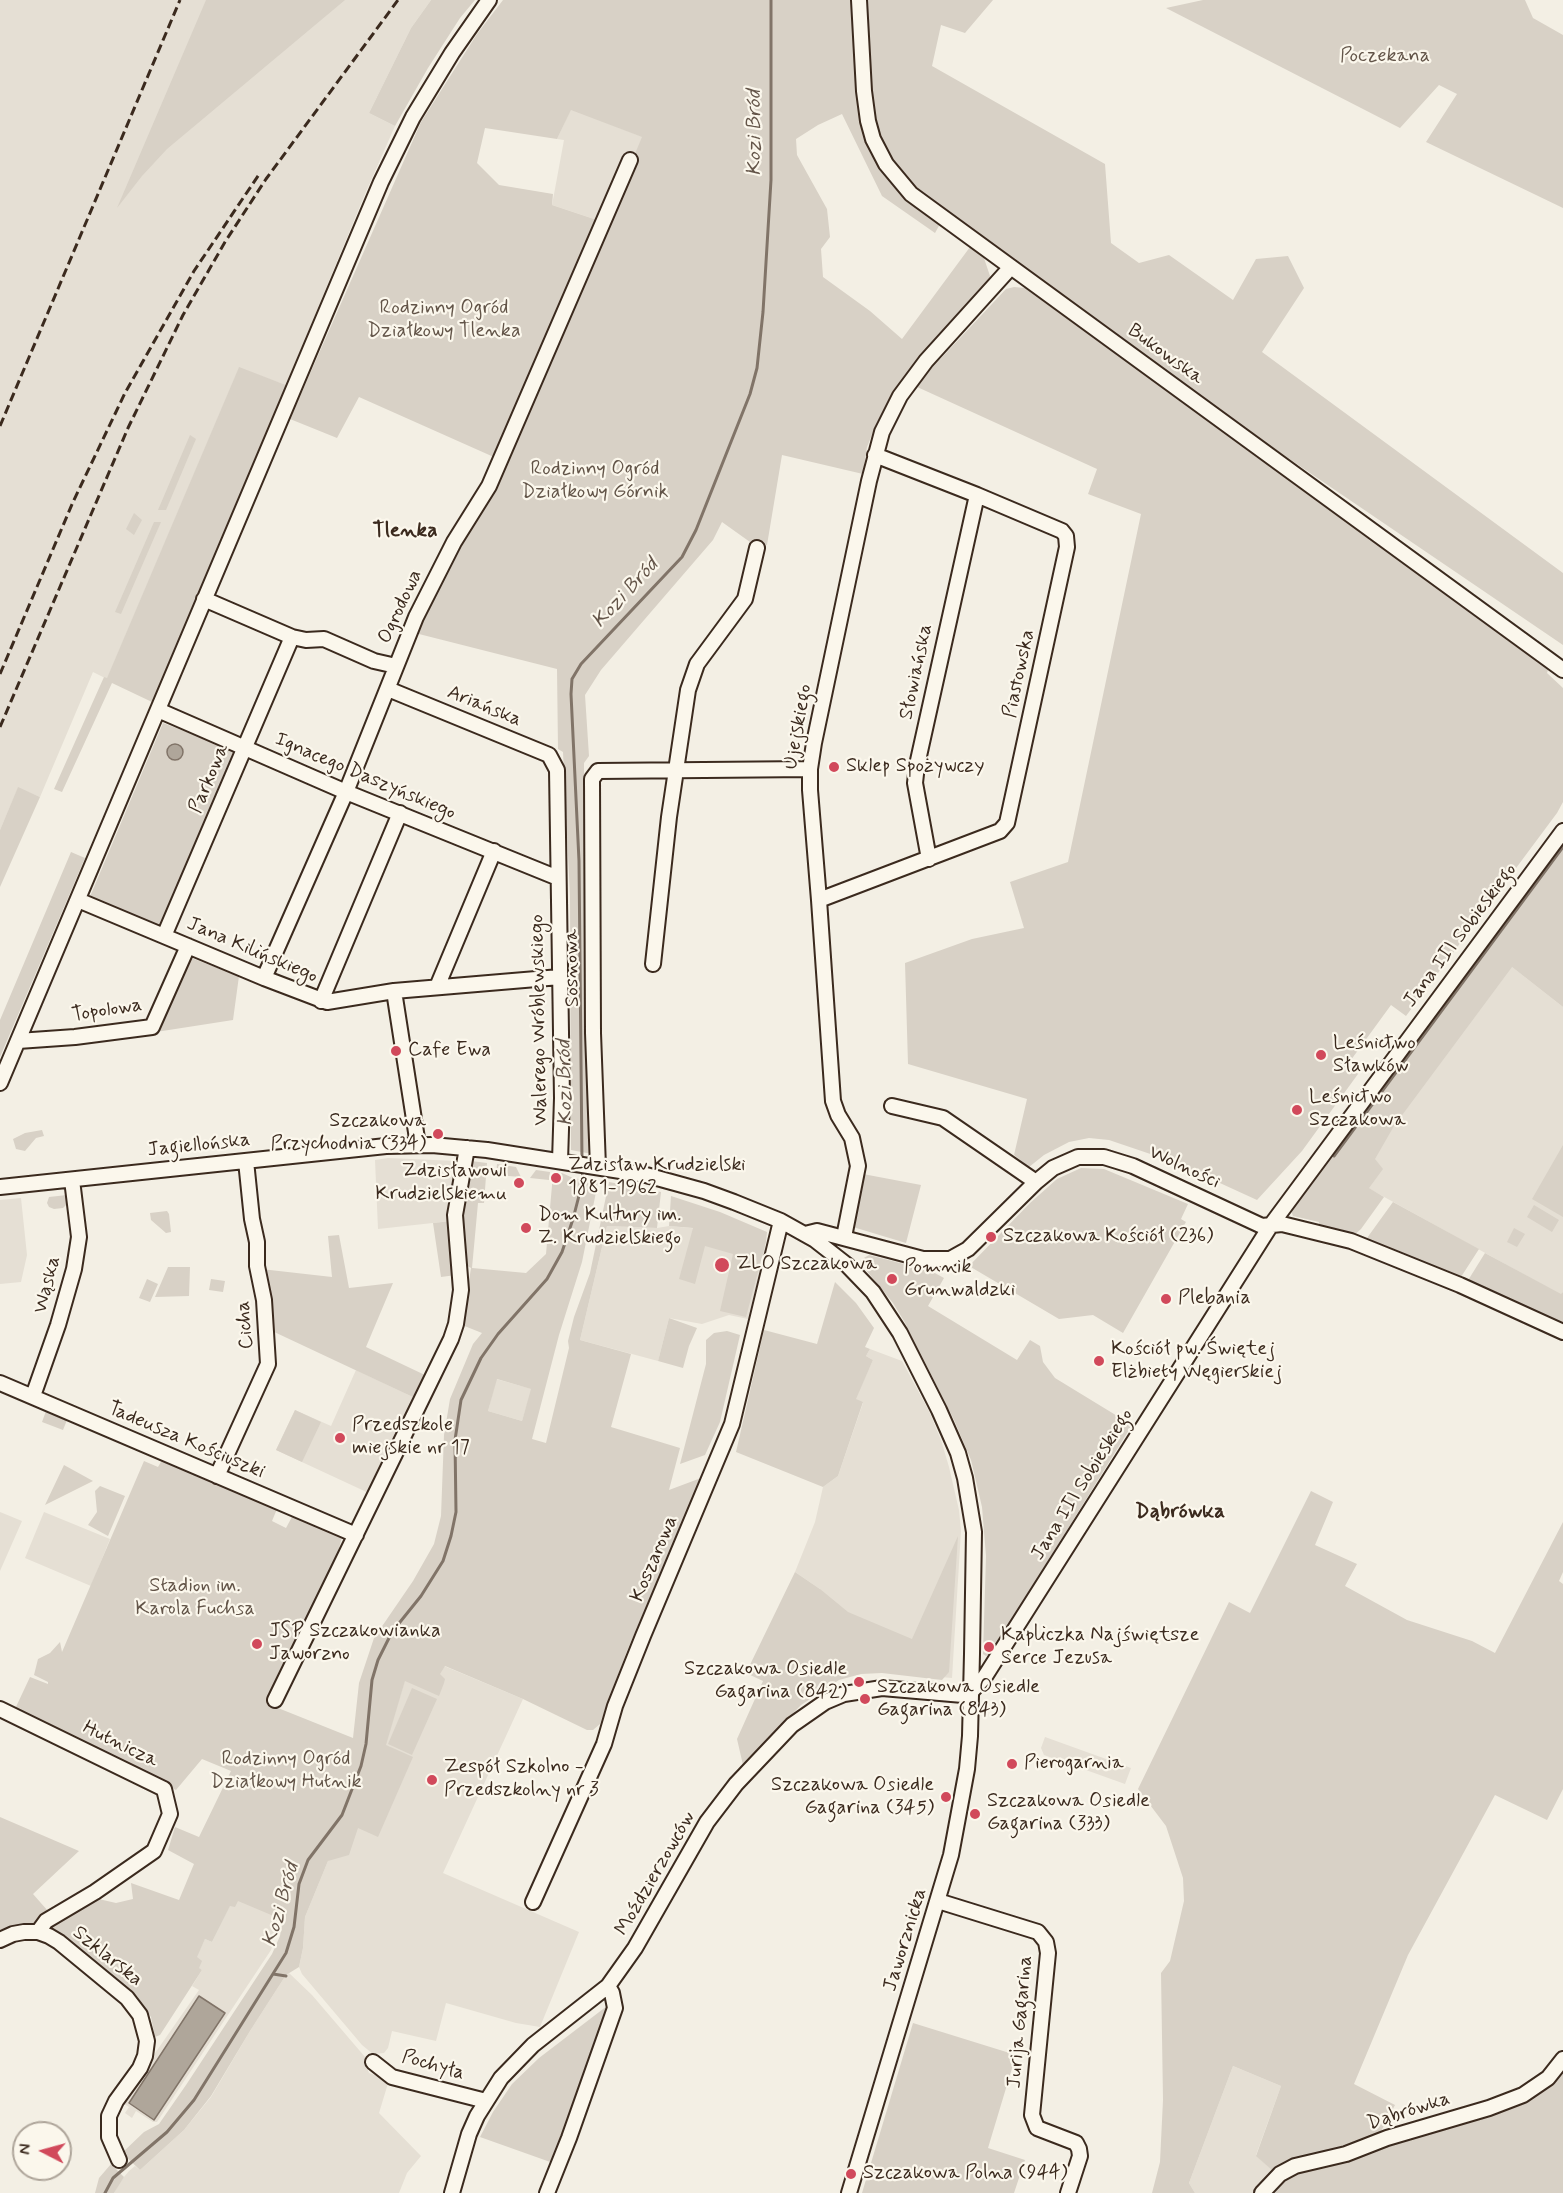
<!DOCTYPE html>
<meta charset="utf-8">
<style>
body{margin:0}
#map{position:relative;width:1563px;height:2193px;overflow:hidden;background:#f3efe4;font-family:Mynerve,sans-serif}
canvas{display:block}
.north{position:absolute;left:12px;top:2121px;width:60px;height:60px;box-sizing:border-box;background:#fbf7ec;border:2px solid #aea59a;border-radius:50%;rotate:276deg;font-size:16px;font-weight:700;line-height:24px;text-align:center;color:#3b2a1e}
.north::after{content:'';display:block;margin:auto;width:21px;height:27px;background:#d1495b;clip-path:polygon(50% 0,100% 100%,50% 72%,0 100%)}
</style>
<div id="map">
<canvas width="1563" height="2193"></canvas>
<div class="north">N</div>
</div>
<script>
const context = document.querySelector('canvas').getContext('2d');
context.lineJoin = 'round';
function paint(path, color) { context.fillStyle = color; context.fill(path, 'evenodd'); }
const toPath = rows => new Path2D(rows.map(r => 'M' + r).join(''));
function stroke(path, color, width, dash) { context.strokeStyle = color; context.lineWidth = width; context.lineCap = dash ? 'butt' : 'round'; context.setLineDash(dash || []); context.stroke(path); }
function write(font, color, halo, rows, align = 'center') {
  context.font = font + ' Mynerve,sans-serif'; context.lineWidth = 4.5; context.setLineDash([]); context.textBaseline = 'middle'; context.strokeStyle = halo; context.fillStyle = color; for (const [text, x, y, turn = 0] of rows) {
    context.save(); context.translate(x, y); context.rotate((+turn || 0) * Math.PI / 180); context.textAlign = isNaN(turn) ? turn : align; if (halo) context.strokeText(text, 0, 0); context.fillText(text, 0, 0); context.restore();
  }
}
const built = toPath([
 [0,0,431,0,411,28,369,113,395,126,365,194,286,385,239,368,107,679,93,672,40,797,18,788,0,830],
 [571,109,643,137,606,223,552,205,564,140,557,139],
 [1493,952,1563,1007,1563,1292,1561,1295,1332,1168],
 [388,1158,457,1161,449,1201,451,1221,378,1229,375,1160],
 [21,1198,27,1255,21,1282,0,1284,0,1200],
 [607,1226,657,1228,669,1226,764,1235,765,1251,748,1319,729,1315,702,1324,669,1318,658,1361,580,1340],
 [870,1349,902,1361,929,1411,941,1440,949,1467,959,1510,961,1531,952,1678,813,1666,820,1589,795,1572,815,1522,823,1487,838,1476,863,1403,855,1399,873,1360,866,1356],
 [356,1370,417,1399,373,1495,276,1450,295,1410,331,1426],
 [496,1379,532,1389,522,1421,488,1411],
 [0,1512,22,1521,0,1571],
 [44,1512,110,1539,91,1586,25,1558],
 [437,1663,523,1699,443,1873,579,1932,540,2027,516,2023,446,2003,436,2041,392,2031,388,2048,384,2053,373,2054,362,2045,302,1974,299,1967,303,1948,305,1917,328,1861,361,1818,390,1747,385,1746,405,1680],
 [1045,1737,1131,1768,1125,1784,1044,1755,1041,1748],
 [238,1900,281,1918,271,1950,157,2122,153,2122,136,2111,132,2118,125,2113,129,2107,121,2102,199,1990,192,1986,202,1970,198,1968,196,1957,205,1939,212,1942,230,1905],
 [289,1973,312,1995,371,2064,366,2065,369,2073,389,2080,379,2113,421,2156,407,2173,399,2193,114,2193,119,2183,129,2171,135,2166,140,2170,184,2130,211,2097,250,2031,286,1975],
 [1233,2066,1281,2086,1256,2155,1274,2172,1255,2193,1195,2193,1189,2183]
]);
const green = toPath([
 [206,0,345,0,167,149,142,176,117,208],
 [431,0,475,0,460,18,428,68,395,126,369,113,411,28],
 [503,0,852,0,859,100,863,125,871,152,879,165,898,190,940,224,935,233,882,196,842,114,818,125,796,139,797,155,827,209,830,237,821,249,823,277,870,311,902,339,970,247,984,258,990,276,988,284,921,357,898,387,877,422,867,447,863,474,782,455,767,545,750,542,722,522,713,540,601,670,585,695,589,756,584,763,584,804,592,1154,571,1150,570,896,563,752,558,749,557,669,415,633,606,223,642,137,571,110,557,139,485,128,477,163,499,185,553,194,552,205,597,220,496,458,359,397,337,438,290,419,421,122,477,34],
 [865,0,993,0,965,33,941,25,932,66,1105,164,1111,243,1139,263,1169,255,1233,300,1256,259,1288,256,1304,288,1262,352,1563,573,1563,645,1160,371,925,198,907,182,891,161,878,135,870,90],
 [1203,0,1525,0,1533,18,1563,35,1563,208,1426,142,1457,94,1439,85,1400,128,1166,8],
 [1014,287,1025,288,1549,667,1547,673,1563,688,1563,802,1557,813,1406,1016,1391,1005,1348,1064,1358,1074,1302,1151,1257,1200,1174,1162,1109,1140,1089,1138,1069,1142,1044,1155,1029,1167,1014,1155,1027,1099,908,1064,905,963,972,939,1024,928,1010,882,1068,862,1141,514,1088,494,1097,469,915,386,1006,289],
 [239,367,286,385,152,702,112,683,62,792,54,789,104,677,107,678],
 [190,435,196,439,166,510,158,510],
 [134,513,142,520,134,535,126,529],
 [154,522,161,522,121,614,115,612],
 [163,723,234,750,162,928,89,899],
 [18,787,40,797,0,887,0,830],
 [1563,842,1563,1007,1512,967,1394,1126,1375,1159,1383,1169,1369,1188,1384,1197,1361,1229,1353,1236,1319,1227,1319,1222,1293,1216,1291,1211,1295,1205,1294,1203],
 [71,852,85,858,0,1057,0,1020],
 [186,956,239,976,233,1020,156,1032],
 [42,1130,44,1136,36,1138,25,1151,16,1149,13,1139,25,1133],
 [1563,1145,1563,1217,1532,1199],
 [471,1161,487,1163,484,1203,478,1203,472,1268,526,1273,546,1254,553,1174,562,1173,573,1178,598,1182,582,1262,559,1335,532,1439,546,1443,569,1348,568,1341,574,1317,590,1273,609,1182,661,1192,657,1228,607,1226,580,1340,631,1354,611,1427,680,1448,669,1490,701,1478,627,1651,600,1724,593,1730,587,1730,523,1699,445,1666,440,1674,445,1679,444,1683,439,1696,405,1681,386,1745,413,1757,378,1837,358,1828,349,1855,328,1861,305,1917,303,1948,299,1967,286,1975,250,2031,211,2096,184,2130,140,2170,122,2153,144,2132,159,2124,186,2085,272,1954,280,1936,283,1917,276,1917,238,1901,235,1907,230,1906,212,1942,205,1939,197,1957,202,1961,199,1968,202,1970,160,2035,155,2037,151,2017,137,1996,61,1934,27,1925,17,1926,0,1933,0,1817,79,1851,33,1894,55,1919,90,1897,116,1903,133,1899,131,1883,179,1900,194,1864,168,1850,175,1827,199,1837,231,1771,202,1759,176,1790,15,1709,30,1677,48,1684,48,1682,34,1675,38,1659,50,1653,60,1642,62,1652,144,1461,158,1467,162,1460,277,1509,272,1521,286,1528,293,1515,342,1537,338,1552,268,1704,353,1738,359,1683,374,1638,413,1581,434,1544,441,1516,444,1435,450,1399,473,1344,482,1333,462,1325,471,1268,464,1264,461,1216],
 [497,1379,531,1389,522,1421,488,1411],
 [497,1164,516,1167,521,1177,496,1175],
 [1081,1168,1104,1169,1188,1204,1181,1219,1186,1222,1123,1333,1093,1315,1059,1319,969,1266,1030,1203,1057,1179],
 [536,1170,550,1172,549,1180,530,1178],
 [863,1174,921,1185,906,1243,853,1227],
 [67,1195,68,1203,63,1208,54,1209,49,1207,47,1203,49,1197],
 [671,1196,720,1212,767,1232,766,1242,746,1317,720,1311,733,1254,705,1246,695,1284,679,1279,693,1228,669,1226],
 [1393,1202,1479,1249,1461,1277,1457,1278,1368,1242,1367,1238],
 [1534,1205,1559,1220,1552,1232,1527,1217],
 [167,1211,169,1214,171,1232,166,1233,151,1220,150,1213],
 [451,1221,456,1275,441,1277,433,1223],
 [1514,1228,1525,1234,1517,1247,1507,1242],
 [339,1235,349,1288,393,1283,366,1347,427,1376,417,1399,270,1330,261,1269,332,1277,328,1236],
 [1485,1253,1561,1294,1563,1292,1563,1326,1467,1282],
 [869,1255,931,1271,944,1278,928,1306,1017,1360,1030,1340,1040,1346,1043,1362,1055,1378,1132,1425,991,1653,986,1656,983,1654,986,1556,982,1507,971,1460,954,1420,904,1321,893,1303,861,1264,862,1259],
 [168,1267,190,1267,189,1296,155,1297],
 [147,1279,158,1284,150,1302,139,1298],
 [211,1279,225,1281,223,1292,209,1290],
 [835,1282,856,1303,874,1328,865,1347,870,1349,866,1356,873,1360,856,1399,863,1402,838,1476,823,1487,736,1452,764,1330,817,1344],
 [669,1318,697,1328,689,1346,683,1368,658,1361],
 [727,1331,740,1335,720,1422,705,1455,680,1464,706,1364,706,1340,714,1333],
 [295,1410,321,1422,302,1462,276,1450],
 [46,1411,67,1420,63,1430,42,1422],
 [64,1465,93,1481,45,1505],
 [100,1486,125,1496,108,1536,88,1525,97,1512,95,1491],
 [1311,1491,1333,1502,1315,1545,1357,1564,1345,1586,1407,1620,1472,1641,1495,1653,1563,1522,1563,1572,1559,1581,1563,1584,1563,1789,1547,1820,1495,1795,1408,1955,1354,2084,1395,2105,1379,2135,1355,2146,1274,2172,1256,2156,1281,2086,1233,2066,1189,2183,1195,2193,1152,2193,1160,2162,1163,2100,1161,1973,1170,1961,1184,1901,1183,1878,1166,1826,1138,1789,1229,1602,1250,1613],
 [958,1536,949,1672,942,1680,882,1673,861,1674,839,1680,801,1705,743,1765,737,1739,763,1681,746,1673,795,1572,820,1589,848,1612,912,1639],
 [412,1688,437,1699,412,1755,388,1744],
 [607,2006,553,2163,480,2137,493,2112,512,2084,539,2058],
 [913,2023,1016,2055,988,2148,1025,2160,1014,2193,862,2193],
 [1563,2069,1563,2193,1267,2193,1291,2173,1524,2102,1554,2081],
 [111,2164,124,2177,114,2193,95,2193,99,2178]
]);
const water = toPath([
 '167 752a8 8 0 1 1 16 0a8 8 0 1 1-16 0Z',
 [199,1996,225,2013,154,2120,129,2103,199,1996]
]);
const stream = toPath([
 [1334,1156,1563,847],
 [582,1161,579,861,571,694,572,679,581,664,682,557,696,530,750,394,757,368,763,312,771,180,771,0],
 [273,1974,286,1976],
 [105,2193,113,2178,167,2132,194,2100,286,1953,294,1927,299,1884,308,1860,342,1815,361,1766,366,1744,372,1680,378,1660,392,1632,421,1596,443,1561,451,1536,456,1512,455,1440,461,1400,481,1358,498,1334,547,1279,562,1252,573,1219,583,1180,582,1168]
]);
const minor = toPath([
 [859,0,864,91,868,121,873,139,886,164,911,194,1563,670],
 [204,599,292,637,306,640,324,639,374,661,396,666],
 [388,689,549,755,557,770,562,1098,560,1161],
 [158,710,346,792,558,878],
 [929,859,915,783,917,765,977,495],
 [78,900,264,978,327,1002,394,991,560,977],
 [819,900,1000,831,1007,823,1067,547,1066,536,1062,531,977,495,875,455],
 [164,936,292,637],
 [653,964,669,817,688,690,697,664,745,599,757,548],
 [264,978,346,792,416,617,454,542,489,486,630,160],
 [437,987,494,851],
 [394,991,418,1145],
 [321,1001,400,813],
 [18,1041,75,1037,152,1027,188,946],
 [0,1083,381,182,413,117,452,53,489,0],
 [892,1106,943,1118,1036,1182],
 [598,1167,593,1033,592,779,598,771,810,769],
 [0,1187,386,1146,432,1145,487,1150,646,1175,704,1191,734,1202,781,1221,815,1240,847,1265,873,1292,900,1333,939,1410,958,1453,965,1478,974,1532,972,1654,970,1736,967,1769,951,1855,849,2193],
 [805,1234,817,1231,923,1259,950,1259,968,1249,1036,1182,1053,1168,1078,1157,1104,1157,1133,1166,1262,1226,1282,1224,1351,1241,1460,1285,1563,1332],
 [844,1237,858,1166,852,1138,838,1115,833,1101,819,900,810,790,810,769,814,743,869,481,882,432,900,396,926,361,1011,267],
 [0,1383,356,1535],
 [33,1396,58,1325,74,1269,79,1237,72,1180],
 [217,1476,268,1364,264,1300,257,1266,257,1242,252,1219,246,1161],
 [275,1700,451,1339,456,1324,461,1290,455,1215,467,1148],
 [0,1709,164,1789,170,1814,154,1851,95,1892,46,1921,38,1932],
 [938,1901,1038,1932,1046,1942,1048,1953,1032,2115,1037,2128,1076,2143,1079,2149,1080,2156,1068,2193],
 [533,1902,604,1744,615,1706,643,1636,732,1424,781,1221],
 [0,1940,13,1934,24,1932,38,1932,49,1936,59,1942,127,1998,140,2015,147,2041,145,2056,140,2068,116,2101,109,2116,109,2137,119,2160],
 [373,2062,392,2077,486,2101],
 [452,2193,469,2134,477,2116,501,2078,533,2045,608,1986,635,1948,707,1822,736,1784,792,1725,825,1702,844,1694,882,1688,963,1695,971,1692,984,1678,1271,1225,1563,831],
 [547,2193,569,2138,615,2008,612,1993,608,1986],
 [1262,2193,1280,2174,1295,2166,1346,2154,1387,2138,1489,2108,1523,2095,1548,2078,1563,2059]
]);
const rail = toPath([
 [0,426,180,0],
 [0,674,73,502,125,393,194,271,260,173],
 [0,727,128,428,183,315,225,242,266,179,398,0]
]);
const markers = [
 [834,767,6,"#d1495b"],
 [396,1051,6,"#d1495b"],
 [1321,1055,6,"#d1495b"],
 [1297,1110,6,"#d1495b"],
 [438,1134,6,"#d1495b"],
 [556,1178,6,"#d1495b"],
 [519,1183,6,"#d1495b"],
 [526,1228,6,"#d1495b"],
 [991,1237,6,"#d1495b"],
 [722,1265,8,"#d1495b"],
 [892,1279,6,"#d1495b"],
 [1166,1299,6,"#d1495b"],
 [1099,1361,6,"#d1495b"],
 [340,1438,6,"#d1495b"],
 [257,1644,6,"#d1495b"],
 [989,1647,6,"#d1495b"],
 [859,1682,6,"#d1495b"],
 [865,1699,6,"#d1495b"],
 [1012,1764,6,"#d1495b"],
 [432,1780,6,"#d1495b"],
 [946,1797,6,"#d1495b"],
 [975,1814,6,"#d1495b"],
 [851,2174,6,"#d1495b"]
];
const parkNames = [
 ["Poczekana",1385,57],
 ["Rodzinny Ogród",444,309],
 ["Działkowy Tlenka",444,332],
 ["Rodzinny Ogród",595,470],
 ["Działkowy Górnik",595,493],
 ["Stadion im.",195,1587],
 ["Karola Fuchsa",195,1610],
 ["Rodzinny Ogród",286,1760],
 ["Działkowy Hutnik",286,1783]
];
const streetNames = [
 ["Bukowska",1165,355,36],
 ["Ogrodowa",401,607,-65],
 ["Słowiańska",917,672,-78],
 ["Piastowska",1020,674,-78],
 ["Ariańska",484,707,22],
 ["Ujejskiego",799,727,-80],
 ["Ignacego Daszyńskiego",365,777,23],
 ["Parkowa",210,779,-67],
 ["Jana III Sobieskiego",1461,936,-53],
 ["Jana Kilińskiego",252,951,23],
 ["Sosnowa",573,968,-91],
 ["Topolowa",107,1011,-9],
 ["Walerego Wróblewskiego",540,1020,-91],
 ["Jagiellońska",199,1146,-6],
 ["Wolności",1184,1168,25],
 ["Wąska",48,1285,-76],
 ["Cicha",246,1325,-95],
 ["Tadeusza Kościuszki",186,1441,23],
 ["Jana III Sobieskiego",1083,1485,-58],
 ["Koszarowa",655,1559,-67],
 ["Hutnicza",120,1745,26],
 ["Moździerzowców",656,1874,-60],
 ["Jaworznicka",906,1940,-73],
 ["Szklarska",107,1957,39],
 ["Jurija Gagarina",1021,2022,-85],
 ["Pochyła",433,2066,16],
 ["Dąbrówka",1409,2112,-18]
];
const poiNames = [
 ["Sklep Spożywczy",846,767],
 ["Leśnictwo",1333,1044],
 ["Sławków",1333,1067],
 ["Cafe Ewa",408,1051],
 ["Leśnictwo",1309,1098],
 ["Szczakowa",1309,1121],
 ["Szczakowa",426,1122,"right"],
 ["Przychodnia (334)",426,1145,"right"],
 ["Zdzisław Krudzielski",568,1166],
 ["1881-1962",568,1189],
 ["Zdzisławowi",507,1172,"right"],
 ["Krudzielskiemu",507,1195,"right"],
 ["Dom Kultury im.",538,1216],
 ["Z. Krudzielskiego",538,1239],
 ["Szczakowa Kościół (236)",1003,1237],
 ["ZLO Szczakowa",736,1265],
 ["Pomnik",904,1268],
 ["Grunwaldzki",904,1291],
 ["Plebania",1178,1299],
 ["Kościół pw. Świętej",1111,1350],
 ["Elżbiety Węgierskiej",1111,1373],
 ["Przedszkole",352,1426],
 ["miejskie nr 17",352,1449],
 ["JSP Szczakowianka",269,1632],
 ["Jaworzno",269,1655],
 ["Kapliczka Najświętsze",1001,1636],
 ["Serce Jezusa",1001,1659],
 ["Szczakowa Osiedle",847,1670,"right"],
 ["Gagarina (842)",847,1693,"right"],
 ["Szczakowa Osiedle",877,1688],
 ["Gagarina (843)",877,1711],
 ["Pierogarnia",1024,1764],
 ["Zespół Szkolno -",444,1768],
 ["Przedszkolny nr 3",444,1791],
 ["Szczakowa Osiedle",934,1786,"right"],
 ["Gagarina (345)",934,1809,"right"],
 ["Szczakowa Osiedle",987,1802],
 ["Gagarina (333)",987,1825],
 ["Szczakowa Polna (944)",863,2174]
];
const waterNames = [
 ["Kozi Bród",756,133,-90],
 ["Kozi Bród",626,594,-47],
 ["Kozi Bród",566,1083,-91],
 ["Kozi Bród",282,1905,-74]
];
const neighbourhoodNames = [
 ["Tlenka",405,532],
 ["Dąbrówka",1180,1513]
];
paint(built, '#e5dfd4');
paint(green, '#d8d1c6');
paint(water, '#afa69a');
stroke(water, '#817468', 1.5);
stroke(stream, '#817468', 3);
stroke(minor, '#3b2a1e', 18);
stroke(minor, '#fbf7ec', 14);
stroke(rail, '#3b2a1e', 3, [9, 4.5]);
for (const [x, y, r, color] of markers) { const dot = new Path2D(); dot.arc(x, y, r, 0, 2 * Math.PI); context.fillStyle = color; context.fill(dot); stroke(dot, '#fbf7ec', 2); }
write('20px', '#625448', '#fbf7ec', parkNames);
write('20px', '#3b2a1e', '#fbf7ec', streetNames);
write('20px', '#3b2a1e', '#fbf7ec', poiNames, 'left');
write('italic 21px', '#645549', '#fbf7ec', waterNames);
write('bold 21px', '#3b2a1e', '#fbf7ec', neighbourhoodNames);
</script>
